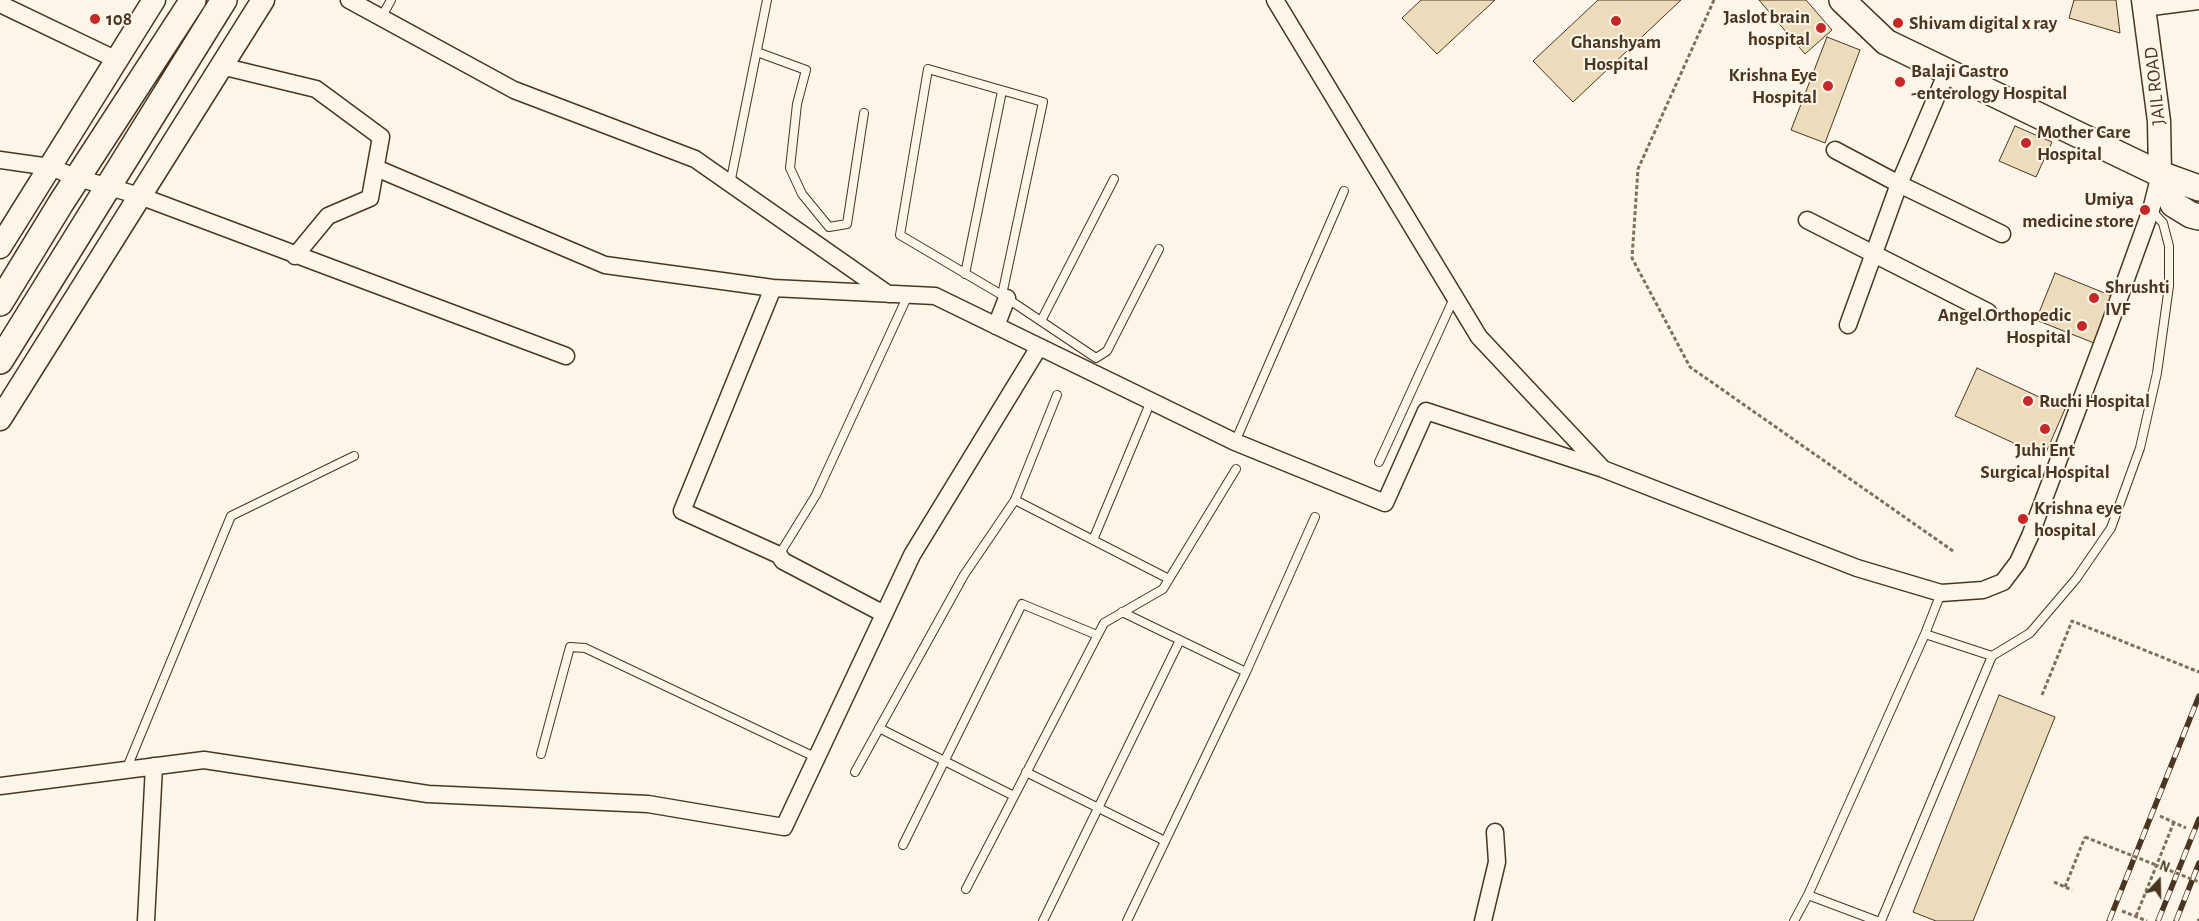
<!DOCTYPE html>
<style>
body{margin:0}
#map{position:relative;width:2199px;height:921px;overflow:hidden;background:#fbf6e9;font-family:"Alegreya Sans",sans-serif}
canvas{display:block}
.north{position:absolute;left:2134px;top:856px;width:50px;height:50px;-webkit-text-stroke:4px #fbf6e9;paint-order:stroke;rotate:21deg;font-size:14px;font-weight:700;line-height:20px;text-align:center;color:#4a3520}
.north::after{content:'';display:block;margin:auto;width:18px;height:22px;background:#4a3520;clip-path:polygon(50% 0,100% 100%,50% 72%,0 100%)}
</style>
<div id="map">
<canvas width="2199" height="921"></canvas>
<div class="north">N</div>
</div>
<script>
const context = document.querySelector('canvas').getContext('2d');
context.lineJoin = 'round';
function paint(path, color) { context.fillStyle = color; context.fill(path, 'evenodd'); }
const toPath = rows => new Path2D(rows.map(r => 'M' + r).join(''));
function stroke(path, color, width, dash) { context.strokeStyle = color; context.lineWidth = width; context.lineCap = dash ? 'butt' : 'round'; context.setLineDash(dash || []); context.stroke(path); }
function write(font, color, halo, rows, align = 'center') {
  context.font = font + ' "Alegreya Sans",sans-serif'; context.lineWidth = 4; context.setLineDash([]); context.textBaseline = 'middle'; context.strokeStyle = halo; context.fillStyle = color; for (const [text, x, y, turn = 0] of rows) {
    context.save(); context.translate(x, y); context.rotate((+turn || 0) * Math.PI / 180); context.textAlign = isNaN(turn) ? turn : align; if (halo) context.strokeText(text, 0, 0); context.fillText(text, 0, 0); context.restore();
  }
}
const building = toPath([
 [1421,0,1495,0,1437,54,1402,18,1421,0],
 [1598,0,1681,0,1573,102,1533,61,1598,0],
 [1759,0,1806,0,1832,30,1805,54,1759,0],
 [2074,0,2116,0,2120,33,2069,18,2074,0],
 [1827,37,1860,50,1825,143,1791,130,1827,37],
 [2015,126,2052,142,2036,177,1999,161,2015,126],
 [2055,273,2112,296,2094,343,2036,320,2055,273],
 [1977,368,2065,409,2044,457,1955,416,1977,368],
 [1999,695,2055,717,1973,921,1936,921,1913,912,1999,695]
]);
const path = toPath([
 [1714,0,1638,169,1632,258,1690,367,1953,551],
 [2042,695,2072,621,2199,672],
 [2160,816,2186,828],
 [2054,882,2072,890],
 [2065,887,2085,837],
 [2122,911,2147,921],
 [2136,916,2174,822],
 [2198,921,2199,919]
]);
const lane = toPath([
 [381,18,391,0],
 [757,52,806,70,797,104,790,168,802,194,829,227,847,224,864,113],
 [730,184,767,0],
 [965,274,1002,91],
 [1007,298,900,235,928,69,1043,102,1002,295,1096,358,1107,351,1159,249],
 [1041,321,1114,179],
 [1235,442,1344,191],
 [1379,462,1454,298],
 [1015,500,1057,395],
 [1093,540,1151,401],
 [779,555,816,495,908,295],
 [1122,612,1246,672,1127,921],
 [1925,634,1941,593],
 [1246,672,1315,517],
 [879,728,1014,796],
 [541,754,570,647,585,648,817,758],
 [126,770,231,516,354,456],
 [855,772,964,575,1015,500,1169,579],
 [1026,772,1165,841],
 [903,845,1022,604,1097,635],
 [966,889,1104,623,1163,589,1236,469],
 [1808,895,1877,921],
 [1043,921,1180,640],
 [1794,921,1808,895,1925,634,1992,656,2030,633,2076,579,2111,528,2140,448,2157,373,2169,286,2169,246,2163,223,2151,210],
 [1881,921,1992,656]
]);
const street = toPath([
 [349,0,514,90,695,159,888,294],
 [1275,0,1479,337,1603,469,1857,568,1941,593,1983,590,2003,582,2018,562,2030,536,2109,326,2151,210,2160,174],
 [0,4,117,60],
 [2144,8,2199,1],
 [221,66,316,89,381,137,370,198,328,216,295,256],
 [1835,150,1899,184,2002,234],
 [0,160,50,167,78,178,140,196,566,356],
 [376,168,605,265,773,288,935,296,1235,442,1385,503,1426,411,1600,468],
 [1807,220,1988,312],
 [773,288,682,511,779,555,783,561,884,614],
 [1848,325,1899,184,1947,72],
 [996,326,1007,298],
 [0,786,204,760,428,794,648,804,784,827,912,555,1039,347],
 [146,921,154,766],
 [1483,921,1497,862,1495,832]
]);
const secondary = toPath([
 [2143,0,2159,121,2160,174],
 [0,247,154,0],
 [0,419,263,0]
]);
const primary = toPath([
 [1842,0,1886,42,2160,174,2199,188],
 [2160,174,2173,204,2191,215,2199,217],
 [0,303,61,203,193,0],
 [0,361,224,0]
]);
const rail = toPath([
 [2109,921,2199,696],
 [2158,921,2199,819],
 [2176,921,2199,863]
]);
const pathBridge = toPath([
 [2085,837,2199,882]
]);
const markers = [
 [95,19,6,"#c62828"],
 [1616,21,6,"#c62828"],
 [1898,23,6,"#c62828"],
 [1821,28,6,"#c62828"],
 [1900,82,6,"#c62828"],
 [1828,86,6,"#c62828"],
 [2026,143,6,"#c62828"],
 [2145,210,6,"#c62828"],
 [2094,298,6,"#c62828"],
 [2082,326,6,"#c62828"],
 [2028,401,6,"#c62828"],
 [2045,429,6,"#c62828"],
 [2023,519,6,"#c62828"]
];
const poiNames = [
 ["Jaslot brain",1810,17,"right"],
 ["hospital",1810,39,"right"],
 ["108",106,19],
 ["Shivam digital x ray",1909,23],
 ["Ghanshyam",1616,42,"center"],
 ["Hospital",1616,64,"center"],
 ["Balaji Gastro",1911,71],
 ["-enterology Hospital",1911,93],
 ["Krishna Eye",1817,75,"right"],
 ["Hospital",1817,97,"right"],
 ["Mother Care",2037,132],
 ["Hospital",2037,154],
 ["Umiya",2134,199,"right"],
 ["medicine store",2134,221,"right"],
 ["Shrushti",2105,287],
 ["IVF",2105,309],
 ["Angel Orthopedic",2071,315,"right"],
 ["Hospital",2071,337,"right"],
 ["Ruchi Hospital",2039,401],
 ["Juhi Ent",2045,450,"center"],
 ["Surgical Hospital",2045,472,"center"],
 ["Krishna eye",2034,508],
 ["hospital",2034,530]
];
const streetNames = [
 ["JAIL ROAD",2155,86,-96]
];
paint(building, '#ecdcbc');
stroke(building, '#4a3520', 1);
stroke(lane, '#4a3520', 10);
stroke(street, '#4a3520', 19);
stroke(secondary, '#4a3520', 25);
stroke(primary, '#4a3520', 28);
stroke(path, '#7f6f5c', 3, [4, 2.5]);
stroke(lane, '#fbf6e9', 8);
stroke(street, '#fbf6e9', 16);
stroke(secondary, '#fbf6e9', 22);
stroke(primary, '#fbf6e9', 25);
stroke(rail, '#4a3520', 5.5);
stroke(rail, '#fbf6e9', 4, [11]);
stroke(pathBridge, '#7f6f5c', 3, [4, 2.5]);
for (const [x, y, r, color] of markers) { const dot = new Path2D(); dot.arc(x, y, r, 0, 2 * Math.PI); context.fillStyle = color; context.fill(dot); stroke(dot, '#fbf6e9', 2); }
write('bold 19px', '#4a3520', '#fbf6e9', poiNames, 'left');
write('19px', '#4a3520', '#fbf6e9', streetNames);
</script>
